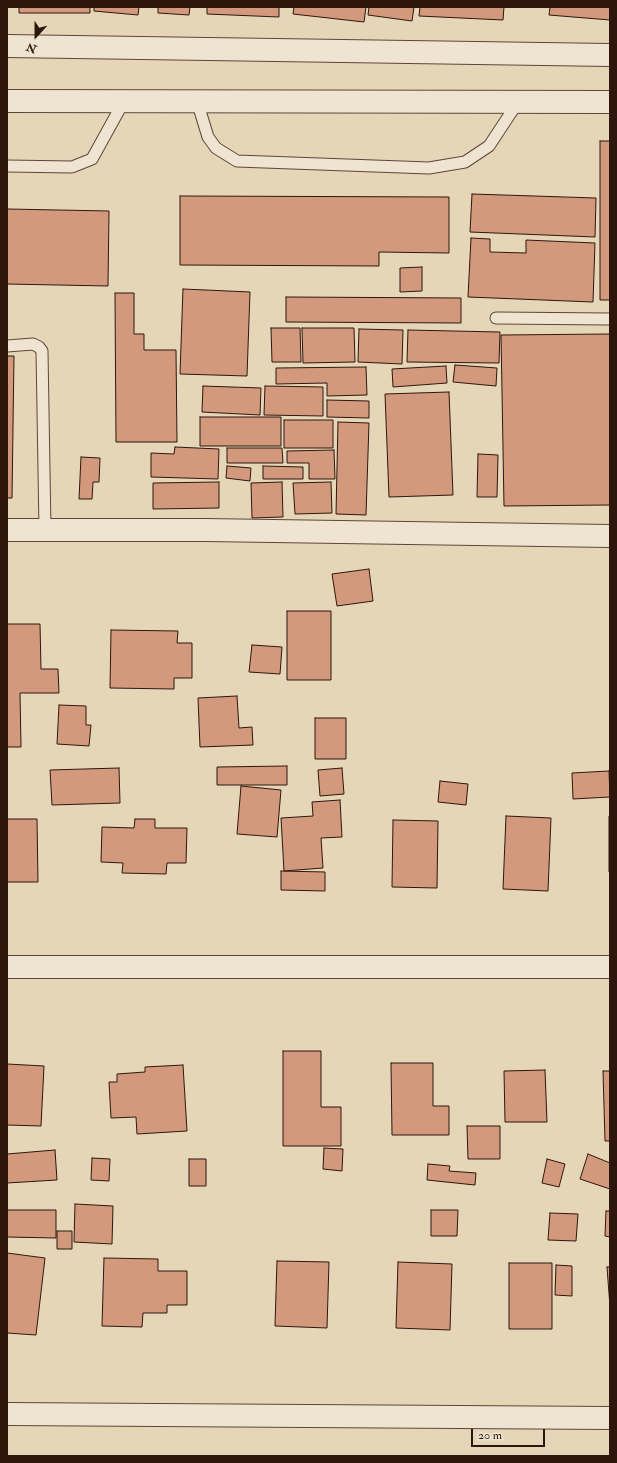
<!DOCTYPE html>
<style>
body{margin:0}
#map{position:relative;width:617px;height:1463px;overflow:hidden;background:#e6d6b8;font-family:"IM FELL Double Pica",serif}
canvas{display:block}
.frame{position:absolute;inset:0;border:8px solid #2f160d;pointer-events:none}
.north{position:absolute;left:16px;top:16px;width:40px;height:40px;-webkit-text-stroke:3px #efe4d1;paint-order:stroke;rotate:201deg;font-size:11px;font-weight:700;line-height:16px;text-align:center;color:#2f160d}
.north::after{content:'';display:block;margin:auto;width:14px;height:18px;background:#2f160d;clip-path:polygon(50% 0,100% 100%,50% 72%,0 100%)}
.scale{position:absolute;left:471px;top:1429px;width:74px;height:18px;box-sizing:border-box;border:2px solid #2f160d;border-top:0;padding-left:5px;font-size:12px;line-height:14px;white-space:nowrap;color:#2f160d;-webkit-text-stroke:3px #efe4d1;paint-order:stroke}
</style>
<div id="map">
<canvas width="617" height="1463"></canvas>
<div class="frame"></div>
<div class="north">N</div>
<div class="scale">20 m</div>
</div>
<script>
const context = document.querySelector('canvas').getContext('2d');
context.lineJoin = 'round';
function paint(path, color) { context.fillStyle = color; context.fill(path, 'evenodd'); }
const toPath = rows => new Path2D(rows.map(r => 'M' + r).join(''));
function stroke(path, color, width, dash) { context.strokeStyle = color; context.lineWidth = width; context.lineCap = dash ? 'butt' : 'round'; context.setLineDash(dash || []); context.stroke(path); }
const building = toPath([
 [19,7,90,7,90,13,19,13,19,7],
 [94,7,139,7,138,15,94,11,94,7],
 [158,7,190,7,189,15,158,13,158,7],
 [207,7,279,7,279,17,207,14,207,7],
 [294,7,366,7,364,22,293,14,294,7],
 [369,7,414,7,412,21,368,15,369,7],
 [420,7,504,7,503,20,419,16,420,7],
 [550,7,610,7,610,20,549,15,550,7],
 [600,141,610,141,610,300,600,300,600,141],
 [472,194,596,198,595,237,470,232,472,194],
 [180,196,449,197,449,253,379,252,379,266,180,265,180,196],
 [7,209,109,211,108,286,7,284,7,209],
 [471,238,490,239,490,252,526,253,526,240,595,243,593,302,468,297,471,238],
 [422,267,422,291,400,292,400,268,422,267],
 [183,289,250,292,247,376,180,374,183,289],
 [115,293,134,293,134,334,144,334,144,350,176,350,177,442,116,442,115,293],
 [286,297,461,298,461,323,286,322,286,297],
 [271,328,300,328,301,362,272,362,271,328],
 [302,328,354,328,355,362,303,363,302,328],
 [359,329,403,330,402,364,358,362,359,329],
 [408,330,500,332,499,363,407,362,408,330],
 [610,334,610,505,504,506,501,335,610,334],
 [7,356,14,356,12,498,7,498,7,356],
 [455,365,497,368,496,386,453,382,455,365],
 [446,366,447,383,393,387,392,369,446,366],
 [366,367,367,395,327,396,327,383,276,384,276,368,366,367],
 [203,386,261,388,260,415,202,412,203,386],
 [265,386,323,387,323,416,264,415,265,386],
 [449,392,453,495,389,497,385,394,449,392],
 [327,400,369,401,369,418,327,417,327,400],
 [200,417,281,417,281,446,200,446,200,417],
 [284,420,333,420,333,448,284,448,284,420],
 [338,422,369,423,366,515,336,514,338,422],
 [175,447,219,449,218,479,151,477,151,453,174,454,175,447],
 [227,448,282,448,283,463,227,463,227,448],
 [334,450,335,479,309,479,309,463,287,463,287,451,334,450],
 [478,454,498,455,497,497,477,497,478,454],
 [81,457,100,458,99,482,93,482,92,499,79,499,81,457],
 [227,466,251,468,250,481,226,478,227,466],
 [263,466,303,467,303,479,263,479,263,466],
 [219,482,219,508,153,509,153,483,219,482],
 [282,482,283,517,252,518,251,483,282,482],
 [331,482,332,513,295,514,293,483,331,482],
 [369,569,373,601,337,606,332,574,369,569],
 [287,611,331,611,331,680,287,680,287,611],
 [7,624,40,624,41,669,58,669,59,693,20,693,21,747,7,747,7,624],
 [111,630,178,631,177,643,192,643,192,678,174,678,174,689,110,688,111,630],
 [252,645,282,647,280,674,249,672,252,645],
 [237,696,239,728,252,727,253,745,200,747,198,698,237,696],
 [59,705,86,706,86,725,91,725,89,746,57,744,59,705],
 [315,718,346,718,346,759,315,759,315,718],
 [287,766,287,785,217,785,217,767,287,766],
 [119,768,120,803,52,805,50,770,119,768],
 [342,768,344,794,320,796,318,770,342,768],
 [609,771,610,797,573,799,572,773,609,771],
 [440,781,468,784,466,805,438,802,440,781],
 [241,786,281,790,277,837,237,834,241,786],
 [340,800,342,837,321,838,323,868,284,871,281,818,313,816,312,802,340,800],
 [506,816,551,818,548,891,503,889,506,816],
 [609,817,610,817,610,872,609,872,609,817],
 [7,819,37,819,38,882,7,882,7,819],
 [135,819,155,819,155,828,187,828,186,863,167,863,166,874,122,873,123,863,101,862,102,827,134,828,135,819],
 [393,820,438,821,437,888,392,887,393,820],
 [281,871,325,872,325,891,281,890,281,871],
 [283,1051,321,1051,321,1107,341,1107,341,1146,283,1146,283,1051],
 [391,1063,433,1063,433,1106,449,1106,449,1135,392,1135,391,1063],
 [7,1064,44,1066,41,1126,7,1125,7,1064],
 [183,1065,187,1131,137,1134,136,1117,111,1118,109,1082,117,1082,117,1074,145,1072,145,1067,183,1065],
 [545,1070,547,1122,505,1122,504,1071,545,1070],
 [603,1071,610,1071,610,1141,605,1141,603,1071],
 [467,1126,500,1126,500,1159,468,1159,467,1126],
 [324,1148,343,1149,342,1171,323,1169,324,1148],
 [55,1150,57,1180,7,1183,7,1154,55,1150],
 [588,1154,610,1163,610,1189,580,1179,588,1154],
 [92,1158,110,1159,109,1181,91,1180,92,1158],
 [189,1159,206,1159,206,1186,189,1186,189,1159],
 [547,1159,565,1164,559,1187,542,1183,547,1159],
 [428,1164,450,1166,449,1171,476,1173,475,1185,427,1180,428,1164],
 [75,1204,113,1206,112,1244,74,1242,75,1204],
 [7,1210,56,1210,56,1238,7,1237,7,1210],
 [431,1210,458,1210,457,1236,431,1236,431,1210],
 [606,1211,610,1211,610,1237,605,1236,606,1211],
 [550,1213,578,1214,576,1241,548,1240,550,1213],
 [57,1231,72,1231,72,1249,57,1249,57,1231],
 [7,1253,45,1258,36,1335,7,1333,7,1253],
 [104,1258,158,1259,158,1271,187,1271,187,1305,167,1305,167,1313,143,1313,142,1327,102,1326,104,1258],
 [277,1261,329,1262,327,1328,275,1326,277,1261],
 [398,1262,452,1264,450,1330,396,1328,398,1262],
 [509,1263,552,1263,552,1329,509,1329,509,1263],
 [556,1265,572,1266,572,1296,555,1295,556,1265],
 [607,1267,610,1267,610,1307,607,1267]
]);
const lane = toPath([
 [197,101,208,137,216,148,237,161,429,168,465,162,489,146,518,102],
 [7,166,72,167,92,159,124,101],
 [496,318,610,319],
 [7,346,33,344,39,347,42,351,45,530]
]);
const street = toPath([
 [7,46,610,55],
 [7,101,610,102],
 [7,530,205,530,610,536],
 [7,967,610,967],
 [7,1414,610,1418]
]);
paint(building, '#d2997c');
stroke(building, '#2f160d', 1);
stroke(lane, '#5d4638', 13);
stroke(street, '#5d4638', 24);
stroke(lane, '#efe4d1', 11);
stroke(street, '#efe4d1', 22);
</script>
